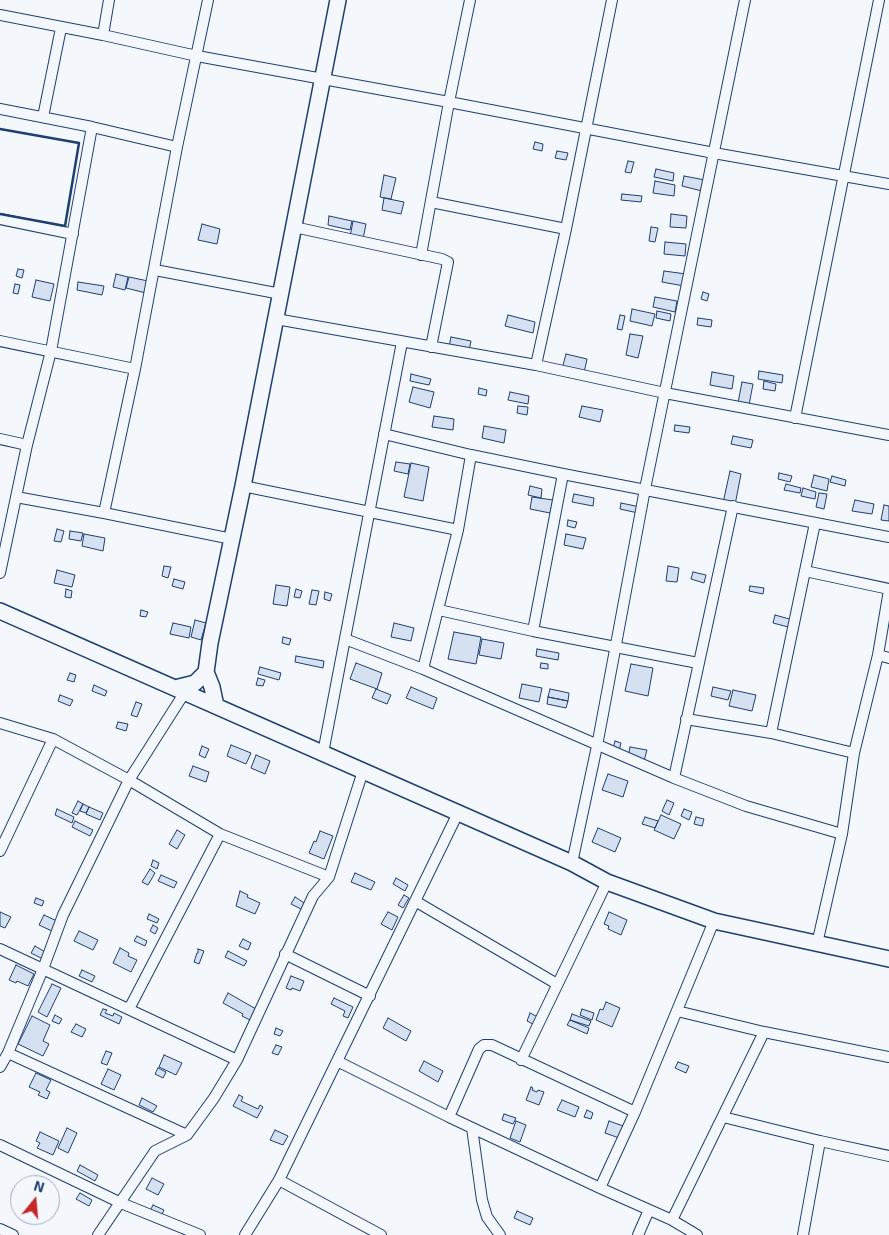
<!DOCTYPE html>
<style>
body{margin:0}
#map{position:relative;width:889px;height:1235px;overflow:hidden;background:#f4f7fb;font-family:"Exo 2",sans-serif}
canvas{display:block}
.north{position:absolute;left:10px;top:1175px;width:50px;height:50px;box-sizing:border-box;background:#f4f7fb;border:1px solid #9eadc5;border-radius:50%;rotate:17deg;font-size:14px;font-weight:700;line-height:20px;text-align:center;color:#1d3f73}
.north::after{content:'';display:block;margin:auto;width:18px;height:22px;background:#c62828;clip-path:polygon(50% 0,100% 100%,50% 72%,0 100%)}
</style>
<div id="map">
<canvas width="889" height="1235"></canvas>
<div class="north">N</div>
</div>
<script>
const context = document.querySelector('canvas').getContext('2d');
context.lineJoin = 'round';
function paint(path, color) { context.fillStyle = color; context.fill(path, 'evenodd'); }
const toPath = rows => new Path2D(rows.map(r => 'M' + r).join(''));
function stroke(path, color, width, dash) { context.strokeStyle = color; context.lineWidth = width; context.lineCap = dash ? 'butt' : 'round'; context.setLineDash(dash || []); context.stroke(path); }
const building = toPath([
 [535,142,543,144,542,151,533,149,535,142],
 [557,151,568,153,566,160,555,158,557,151],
 [628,161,634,162,631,173,625,172,628,161],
 [656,169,674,173,673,181,654,177,656,169],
 [384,175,396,178,391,199,380,197,384,175],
 [684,176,705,180,702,191,682,186,684,176],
 [655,181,675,185,674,196,653,193,655,181],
 [622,194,642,196,641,202,621,200,622,194],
 [384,198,404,202,401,214,382,210,384,198],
 [671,214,687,216,686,228,670,227,671,214],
 [329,216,352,221,350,230,328,225,329,216],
 [353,221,366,224,363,239,350,237,353,221],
 [202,224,220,229,217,244,198,240,202,224],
 [651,227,658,228,655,242,649,241,651,227],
 [665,242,686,244,685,256,664,254,665,242],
 [18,269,24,270,22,278,16,276,18,269],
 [664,271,686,274,684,286,662,282,664,271],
 [116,274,128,277,125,290,113,287,116,274],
 [129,277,148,281,146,293,126,288,129,277],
 [36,280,54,284,50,301,32,297,36,280],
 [78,282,104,286,102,295,77,290,78,282],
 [15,284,20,285,18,294,13,293,15,284],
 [703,292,709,294,707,301,701,299,703,292],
 [655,297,677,301,675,312,653,307,655,297],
 [632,309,655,314,652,326,630,321,632,309],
 [657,311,671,314,670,321,656,318,657,311],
 [508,315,535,322,533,333,505,326,508,315],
 [620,315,625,316,622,330,617,329,620,315],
 [698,318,712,320,711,327,697,325,698,318],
 [630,334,643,336,638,358,626,355,630,334],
 [451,337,471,341,469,351,449,347,451,337],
 [566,354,587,359,584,373,562,369,566,354],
 [759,371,783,375,782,383,758,379,759,371],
 [712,372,734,376,732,389,710,385,712,372],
 [411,374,431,379,429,385,410,381,411,374],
 [764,381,776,384,775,391,763,389,764,381],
 [742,382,753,384,749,405,738,403,742,382],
 [413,387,434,392,430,408,409,402,413,387],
 [479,388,487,390,486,396,478,394,479,388],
 [510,392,529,396,528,404,508,400,510,392],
 [518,406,528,407,527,415,517,413,518,406],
 [582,406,603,410,600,422,579,417,582,406],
 [434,416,454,419,453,430,432,427,434,416],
 [675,425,690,427,689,433,674,431,675,425],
 [484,426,506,430,504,443,482,438,484,426],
 [733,436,753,440,751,448,731,444,733,436],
 [396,462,410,464,408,474,394,471,396,462],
 [411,463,429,467,423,501,404,497,411,463],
 [730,471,741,474,735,505,723,503,730,471],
 [779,473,792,476,790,482,778,479,779,473],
 [814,475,829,479,827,491,811,487,814,475],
 [832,476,846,480,845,486,830,482,832,476],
 [786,484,801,488,800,493,784,490,786,484],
 [530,486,542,489,541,498,528,495,530,486],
 [803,488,816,492,815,499,801,496,803,488],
 [819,493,827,494,824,509,816,507,819,493],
 [574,494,594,498,593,506,572,502,574,494],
 [532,497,553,500,550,513,530,509,532,497],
 [855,500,874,504,872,514,852,511,855,500],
 [621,503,640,507,638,513,620,509,621,503],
 [884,505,889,506,889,521,881,520,884,505],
 [568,520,577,522,575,528,567,526,568,520],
 [57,529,64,531,61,542,54,541,57,529],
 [70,531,83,533,81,541,69,539,70,531],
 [84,534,105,538,103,551,82,546,84,534],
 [566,534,586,538,583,549,564,545,566,534],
 [164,566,171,567,168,578,162,576,164,566],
 [668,566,679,568,677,582,666,581,668,566],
 [57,570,75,575,72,587,54,583,57,570],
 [693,572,706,575,704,583,691,579,693,572],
 [174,579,185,582,183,589,172,586,174,579],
 [276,585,290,587,287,606,273,604,276,585],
 [750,586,764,588,763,594,749,591,750,586],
 [66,589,72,591,71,598,65,597,66,589],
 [296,589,302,591,300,598,294,597,296,589],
 [312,590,319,591,316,605,309,604,312,590],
 [325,592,332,594,330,601,324,599,325,592],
 [141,610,148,612,146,617,140,616,141,610],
 [775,615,793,620,792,628,773,623,775,615],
 [195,620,206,623,201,640,191,637,195,620],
 [173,623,191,627,189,638,170,634,173,623],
 [394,623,414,628,411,641,391,637,394,623],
 [454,632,481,637,476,664,448,659,454,632],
 [283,637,291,639,289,645,282,643,283,637],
 [482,639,504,643,501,659,479,655,482,639],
 [537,649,559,653,558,660,536,656,537,649],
 [296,656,324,661,323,668,295,662,296,656],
 [356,663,382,673,377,689,350,679,356,663],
 [541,663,548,664,548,669,540,668,541,663],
 [631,664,653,668,648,696,625,691,631,664],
 [260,667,281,673,279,680,258,674,260,667],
 [70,673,76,675,74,682,67,680,70,673],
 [258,678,265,680,263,686,256,685,258,678],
 [522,684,542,688,539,702,519,698,522,684],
 [94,685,107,691,105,696,92,691,94,685],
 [411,687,437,698,433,709,406,698,411,687],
 [713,687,731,691,728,700,711,696,713,687],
 [376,689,391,695,387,704,372,698,376,689],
 [550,689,569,693,568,701,548,697,550,689],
 [733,690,756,695,752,711,729,706,733,690],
 [60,695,73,700,70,706,58,701,60,695],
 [548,697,568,701,566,708,547,704,548,697],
 [136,702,142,704,137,717,131,715,136,702],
 [118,722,128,724,126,731,116,728,118,722],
 [615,741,621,743,619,751,613,749,615,741],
 [231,745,251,753,246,764,227,756,231,745],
 [202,746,209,749,205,758,199,755,202,746],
 [630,747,647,750,644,761,628,758,630,747],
 [256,755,270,761,265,774,251,768,256,755],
 [193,766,209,772,206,782,189,776,193,766],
 [608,774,628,781,623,797,602,790,608,774],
 [667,800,674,803,669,815,662,811,667,800],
 [78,801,83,804,77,815,72,813,78,801],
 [83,804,89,807,86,813,80,811,83,804],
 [89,807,103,813,100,820,86,814,89,807],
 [57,809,74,817,72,823,55,815,57,809],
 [684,809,692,812,689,820,681,816,684,809],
 [661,815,681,824,674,839,654,830,661,815],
 [645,817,658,821,655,828,642,824,645,817],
 [696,817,704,819,702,826,694,824,696,817],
 [75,821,93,830,90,836,72,827,75,821],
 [598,828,621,838,615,852,592,842,598,828],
 [177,830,185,835,177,849,169,844,177,830],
 [320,831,333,836,324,859,309,853,314,841,316,842,320,831],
 [153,860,159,863,157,869,151,866,153,860],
 [150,869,155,873,148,885,142,882,150,869],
 [355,873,375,882,371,890,351,882,355,873],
 [161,875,177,882,174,888,158,881,161,875],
 [396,878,408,885,405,891,393,884,396,878],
 [240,891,248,895,247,897,260,903,255,914,236,906,240,891],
 [404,895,409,898,403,908,398,905,404,895],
 [295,897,306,904,303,910,291,904,295,897],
 [36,898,44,901,42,906,34,903,36,898],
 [0,912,11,917,5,928,0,926,0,912],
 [388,912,398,917,392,930,381,924,388,912],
 [609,912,627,920,621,935,608,929,609,926,604,924,609,912],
 [149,914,159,919,157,923,147,919,149,914],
 [44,915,59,922,54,932,39,925,44,915],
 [153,925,158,928,155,934,150,931,153,925],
 [79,931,98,940,93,950,74,941,79,931],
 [137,936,147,941,145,946,134,941,137,936],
 [243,939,251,943,248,950,239,946,243,939],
 [35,946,47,953,43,959,31,953,35,946],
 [120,948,129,953,128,956,137,960,131,972,113,963,120,948],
 [198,949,204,951,199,964,194,962,197,953,198,953,198,949],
 [228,951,247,961,244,966,225,957,228,951],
 [16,965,34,974,28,986,17,981,16,983,9,980,16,965],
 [82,970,95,976,92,982,79,976,82,970],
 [291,976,304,981,300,991,292,988,291,990,286,988,291,976],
 [52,984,61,988,47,1017,38,1012,52,984],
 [228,993,256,1009,250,1020,242,1016,243,1014,223,1003,228,993],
 [334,998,353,1007,348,1018,343,1016,345,1011,331,1004,334,998],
 [606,1002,620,1008,612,1027,596,1020,600,1009,603,1010,606,1002],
 [103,1009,107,1010,105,1013,113,1016,114,1013,122,1017,119,1024,100,1015,103,1009],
 [582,1009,594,1013,592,1020,580,1015,582,1009],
 [530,1013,538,1017,535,1025,527,1021,530,1013],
 [572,1014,591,1021,589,1026,570,1020,572,1014],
 [55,1015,62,1019,59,1024,52,1021,55,1015],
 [32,1016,50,1025,43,1041,49,1044,43,1056,18,1044,32,1016],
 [388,1018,411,1031,406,1041,383,1028,388,1018],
 [570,1020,589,1028,587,1034,567,1025,570,1020],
 [76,1024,86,1029,82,1037,71,1032,76,1024],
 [276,1028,283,1031,280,1036,274,1034,276,1028],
 [276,1045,282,1047,278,1055,272,1053,276,1045],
 [106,1051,112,1053,107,1065,101,1063,106,1051],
 [164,1055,182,1063,176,1075,159,1067,164,1055],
 [424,1061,443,1071,438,1082,419,1071,424,1061],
 [678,1062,689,1066,686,1073,675,1068,678,1062],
 [158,1068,166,1072,163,1078,155,1074,158,1068],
 [108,1069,121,1075,114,1090,101,1084,108,1069],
 [36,1073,51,1080,46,1090,50,1092,47,1099,38,1095,40,1092,29,1087,36,1073],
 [531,1087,533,1088,532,1090,537,1092,538,1090,544,1092,539,1105,526,1100,531,1087],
 [239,1095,243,1097,241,1101,258,1109,260,1105,263,1107,257,1118,233,1106,239,1095],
 [142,1098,157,1106,153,1112,139,1105,142,1098],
 [562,1100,579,1107,575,1117,557,1110,562,1100],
 [587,1110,593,1113,591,1119,584,1117,587,1110],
 [504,1114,516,1118,513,1124,502,1120,504,1114],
 [516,1121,526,1125,520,1142,510,1138,516,1121],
 [609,1121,626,1127,622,1139,605,1133,609,1121],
 [67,1128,77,1133,68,1153,58,1148,67,1128],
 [275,1130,288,1136,283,1145,270,1140,275,1130],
 [40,1132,59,1141,53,1155,37,1148,40,1143,36,1141,40,1132],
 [80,1165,98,1175,95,1181,77,1171,80,1165],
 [152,1178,164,1184,158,1195,146,1189,152,1178],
 [80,1193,92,1200,89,1206,76,1199,80,1193],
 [153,1205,164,1210,161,1216,150,1211,153,1205],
 [517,1211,533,1218,530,1225,514,1218,517,1211]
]);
const street = toPath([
 [0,15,103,35,197,56,449,102,714,153,889,184],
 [103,35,109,0],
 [0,109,92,127,177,147],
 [43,117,61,28],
 [431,202,566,229],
 [0,219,73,234],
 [294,227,442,259,448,262,431,347],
 [421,255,449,102,470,0],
 [155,270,281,294],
 [276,319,536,365,665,393,889,435],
 [0,341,135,369],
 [536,365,566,229,612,0],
 [795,418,879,0],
 [384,434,471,455,563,474,889,537],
 [0,439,27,445],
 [243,486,458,530],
 [16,497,104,513,232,539],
 [104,513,135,369,177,147,208,0],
 [805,571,889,589],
 [0,573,27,445,51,351,92,127],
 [439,610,533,631,698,663],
 [533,631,563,474],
 [345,639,423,669,674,778,746,806,842,834],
 [878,655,889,658],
 [423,669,458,530,471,455],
 [686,719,771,733,854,753],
 [0,723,53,739,129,780,220,834,329,877],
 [771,733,815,523],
 [323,753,402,342],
 [674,778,733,506],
 [0,851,53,739],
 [572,863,597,746,645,489,745,0],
 [415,901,557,984],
 [817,944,842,834,854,753,878,655,889,590],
 [0,949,237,1060,214,1098,187,1135,155,1151,98,1235],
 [285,954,370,996],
 [129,1009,220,834],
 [677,1011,764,1032,889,1057],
 [8,1053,187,1135],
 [237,1060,313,896,329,877,363,771],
 [521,1060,607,882],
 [337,1061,449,1117,600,1188,672,1220,697,1235],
 [0,1067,8,1053,43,969,63,915,129,780,185,692],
 [449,1117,479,1049,484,1045,492,1045,635,1112],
 [723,1117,820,1141,889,1156],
 [472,1128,482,1200,487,1217,500,1235],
 [0,1145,121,1203,200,1235],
 [279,1180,381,1235],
 [600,1188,635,1112,714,921],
 [672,1220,764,1032],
 [0,1229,13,1235],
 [245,1235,279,1180,458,813],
 [638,1235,649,1210],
 [803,1235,820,1141]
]);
const secondary = toPath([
 [0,611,572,863,607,882,714,921,889,959],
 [175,688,195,683,206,672],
 [216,706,212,687,206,672,210,643,243,486,338,0]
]);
const wall = toPath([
 [0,129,79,143,65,226,0,214]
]);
paint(building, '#d5e0f0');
stroke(building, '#1d3f73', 1);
stroke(street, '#1d3f73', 12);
stroke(secondary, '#1d3f73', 18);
stroke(street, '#f4f7fb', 10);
stroke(secondary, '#f4f7fb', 15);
stroke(wall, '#1d3f73', 2.5);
</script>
